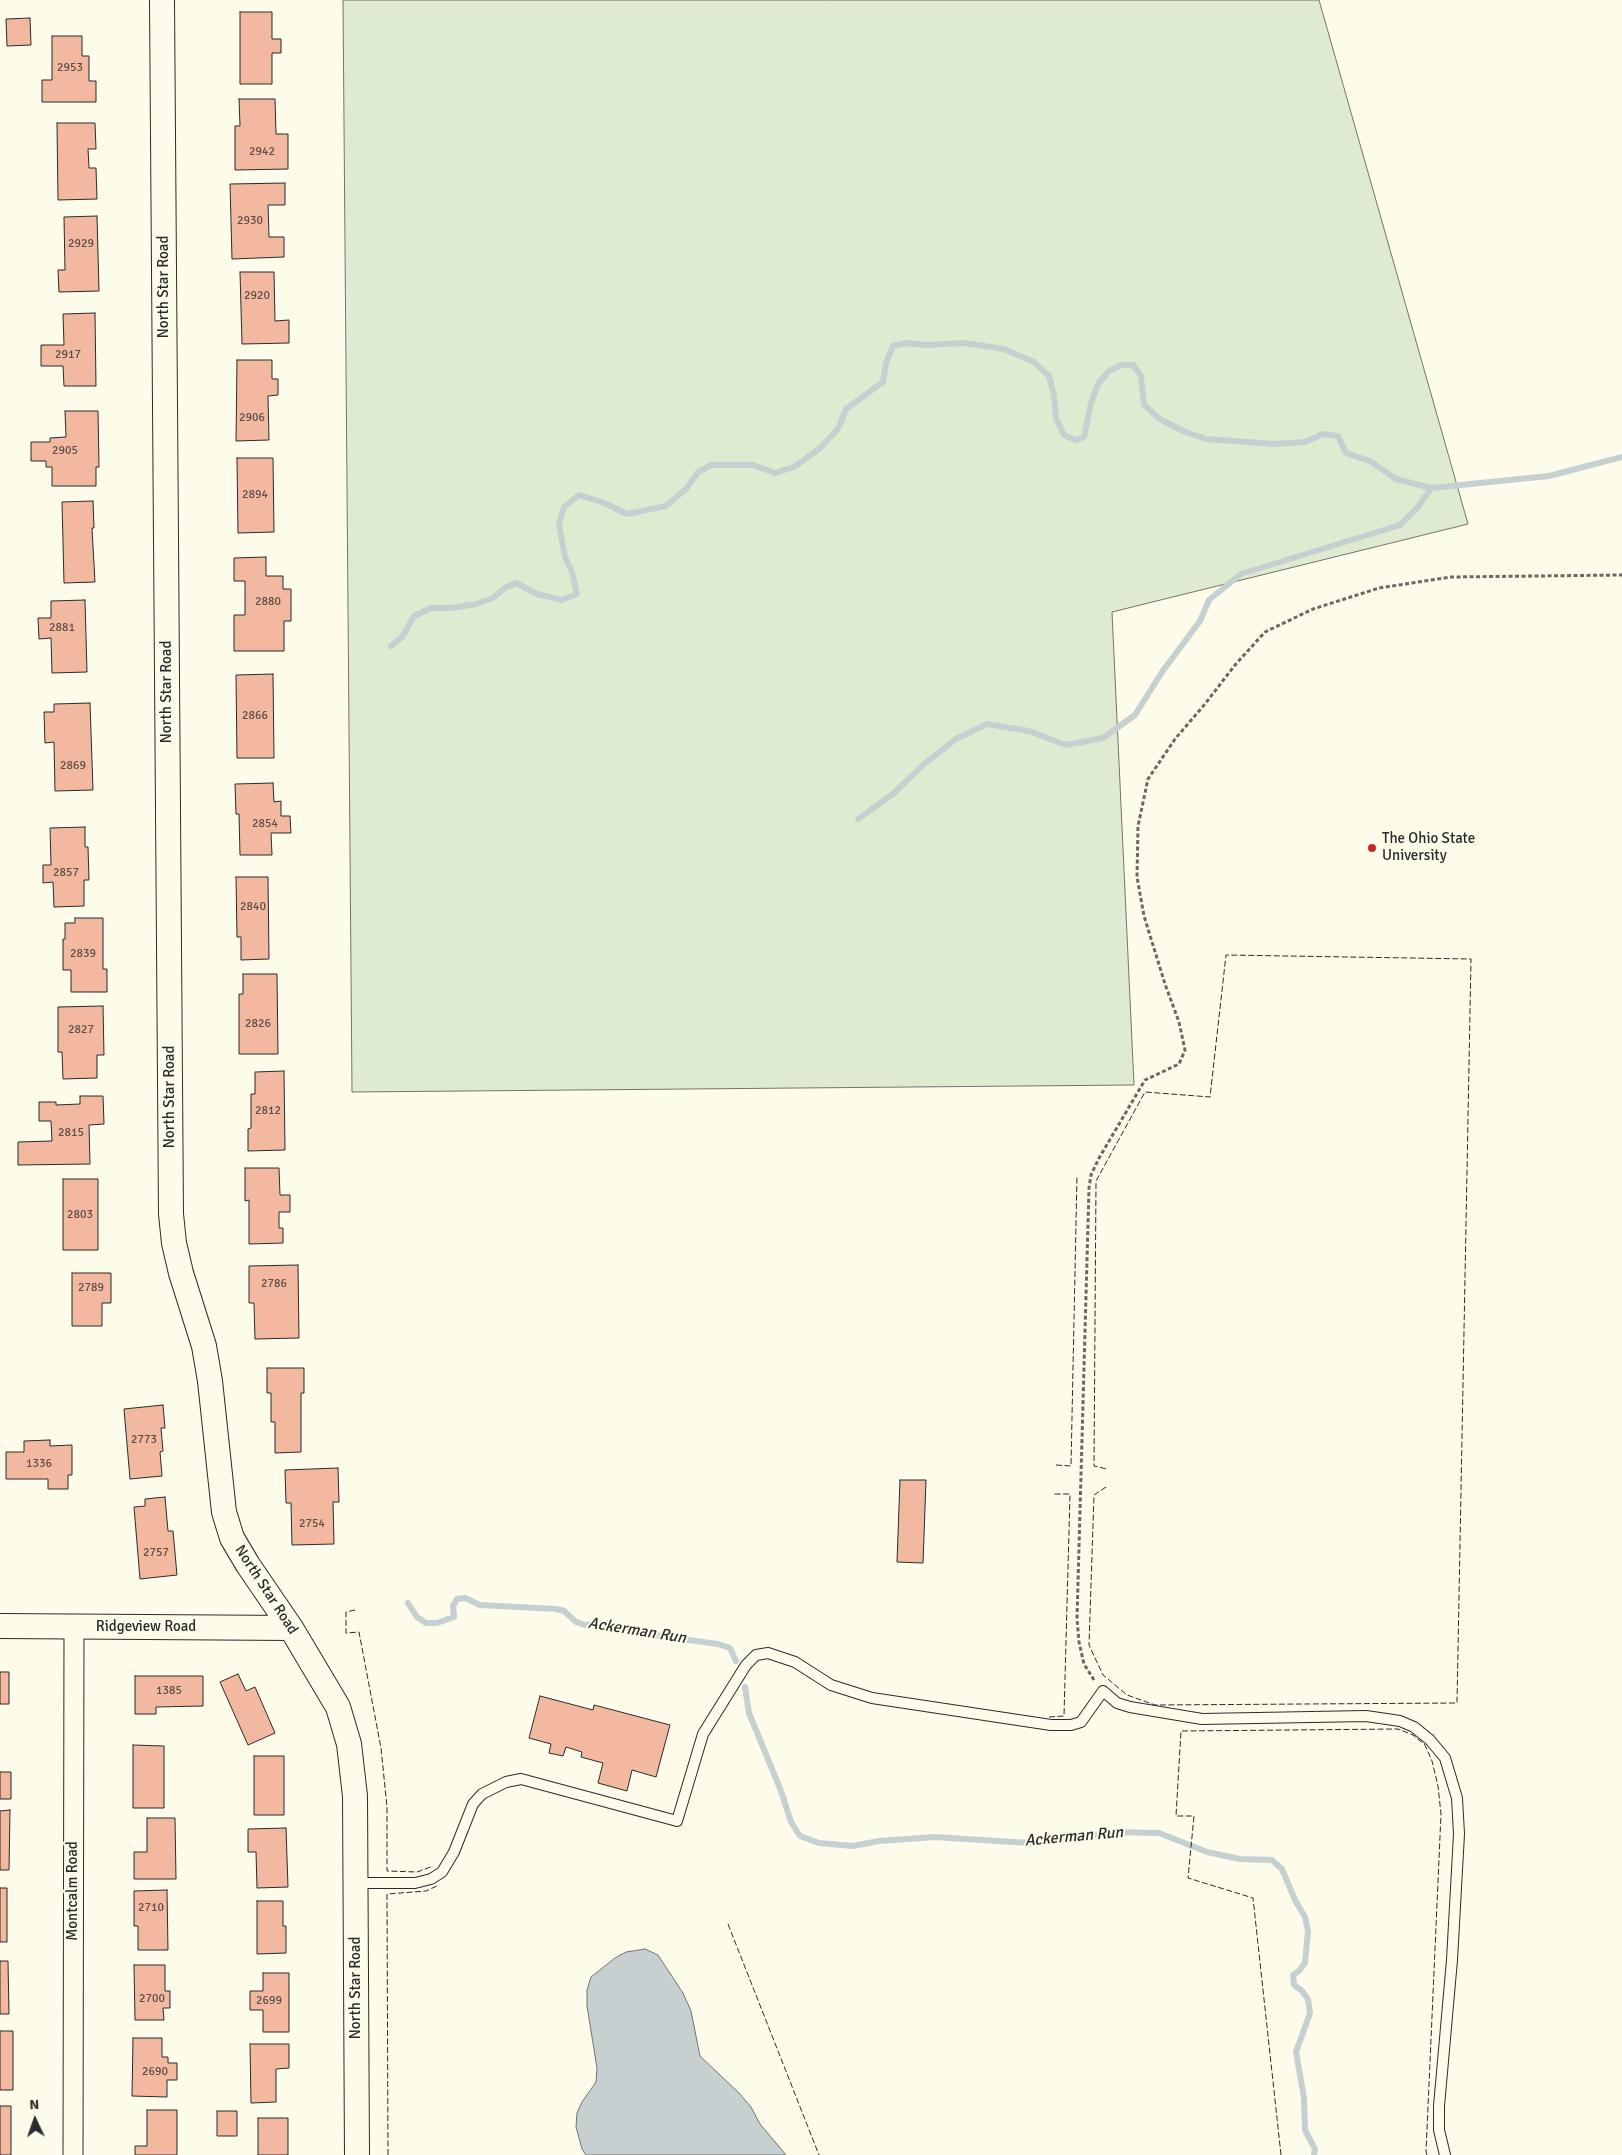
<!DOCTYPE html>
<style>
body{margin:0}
#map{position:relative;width:1622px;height:2155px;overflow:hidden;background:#fdfbea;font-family:Signika,sans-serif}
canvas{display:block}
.north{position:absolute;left:10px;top:2095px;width:50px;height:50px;-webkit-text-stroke:4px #fdfbea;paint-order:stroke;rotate:357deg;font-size:14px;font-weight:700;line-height:20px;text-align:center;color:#2b2b2b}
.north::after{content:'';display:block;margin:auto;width:18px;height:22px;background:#2b2b2b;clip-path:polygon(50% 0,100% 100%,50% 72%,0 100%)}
</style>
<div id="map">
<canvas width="1622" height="2155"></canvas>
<div class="north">N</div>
</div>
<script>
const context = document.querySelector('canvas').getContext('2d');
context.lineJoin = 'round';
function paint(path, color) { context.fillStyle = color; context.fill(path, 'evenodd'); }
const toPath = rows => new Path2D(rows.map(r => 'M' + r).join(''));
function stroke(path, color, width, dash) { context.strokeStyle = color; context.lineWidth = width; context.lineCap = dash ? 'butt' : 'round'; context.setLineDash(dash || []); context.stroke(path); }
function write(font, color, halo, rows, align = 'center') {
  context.font = font + ' Signika,sans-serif'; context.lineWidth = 4; context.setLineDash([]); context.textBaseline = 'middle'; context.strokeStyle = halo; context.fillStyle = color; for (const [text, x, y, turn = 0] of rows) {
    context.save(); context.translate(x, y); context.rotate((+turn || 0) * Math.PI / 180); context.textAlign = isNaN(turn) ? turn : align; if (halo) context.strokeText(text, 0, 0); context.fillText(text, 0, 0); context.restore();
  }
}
const green = toPath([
 [343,0,1319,0,1468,524,1112,612,1134,1085,352,1092,343,0]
]);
const water = toPath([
 [645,1949,658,1955,683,1993,691,2011,700,2056,739,2093,751,2107,760,2124,786,2155,586,2155,582,2149,576,2127,577,2113,582,2102,596,2082,597,2068,587,2006,587,1990,591,1977,615,1958,626,1952,645,1949]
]);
const stream = toPath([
 [391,646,402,637,414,616,431,608,452,608,476,604,493,598,506,587,516,583,537,594,562,600,577,594,572,572,565,557,559,525,564,507,579,495,602,502,627,514,666,506,686,489,698,472,711,465,753,465,775,473,794,467,819,449,838,429,846,409,883,382,886,363,893,346,906,343,926,345,965,343,1004,349,1034,362,1049,376,1054,395,1056,418,1064,435,1075,440,1084,437,1091,403,1098,384,1109,371,1121,365,1133,365,1141,376,1144,405,1160,419,1183,431,1206,439,1274,444,1305,442,1323,434,1338,436,1346,453,1370,461,1396,479,1431,488,1549,476,1622,457],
 [858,819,893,794,923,765,956,739,987,724,1029,731,1066,745,1103,738,1135,715,1162,672,1200,621,1209,600,1241,574,1400,525,1418,507,1431,488],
 [408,1603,417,1617,426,1623,437,1623,454,1617,453,1606,457,1599,465,1598,480,1605,556,1609,564,1611,576,1622,585,1625,609,1623,620,1628,666,1637,718,1644,730,1648,736,1661],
 [745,1687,749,1713,781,1791,791,1822,800,1836,819,1843,853,1846,879,1841,935,1837,1029,1843,1069,1840,1111,1832,1159,1833,1207,1852,1240,1859,1272,1860,1282,1869,1295,1900,1305,1917,1308,1931,1305,1963,1299,1971,1293,1975,1294,1985,1302,1991,1308,1999,1310,2013,1296,2052,1304,2098,1305,2130,1315,2149,1314,2155]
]);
const building = toPath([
 [240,12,272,12,272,39,281,39,281,53,272,53,272,84,240,84,240,12],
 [30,18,31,45,7,46,6,19,30,18],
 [52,36,82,36,82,56,89,56,89,81,96,81,96,102,42,102,42,80,52,80,52,36],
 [239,99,275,99,276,134,288,134,288,169,235,170,235,126,240,126,239,99],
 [57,123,95,123,96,149,88,149,89,168,96,168,97,199,58,200,57,123],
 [285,183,285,205,268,205,269,237,284,237,284,257,232,259,230,184,285,183],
 [97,216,99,291,59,292,58,270,65,270,64,217,97,216],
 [240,272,274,272,275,321,289,320,289,343,242,344,240,272],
 [95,313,96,386,64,386,63,366,41,366,41,345,64,345,63,314,95,313],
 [237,360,272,360,272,379,278,379,278,395,268,396,269,440,236,441,237,360],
 [65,411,98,411,99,467,96,467,96,486,52,486,52,467,46,467,46,461,31,461,31,442,50,442,50,438,66,437,65,411],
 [237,458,273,458,274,532,238,533,237,458],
 [93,501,94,528,92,528,95,582,64,583,62,502,93,501],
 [266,557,266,576,283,576,283,589,291,589,291,621,284,621,284,651,234,651,234,615,245,615,245,581,234,581,234,558,266,557],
 [85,600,87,672,52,673,51,638,39,639,38,618,51,618,51,601,85,600],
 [273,674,274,758,237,758,236,675,273,674],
 [90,703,93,790,55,791,54,742,45,743,44,712,54,712,54,704,90,703],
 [273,783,274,802,281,801,281,816,290,816,291,833,271,833,272,855,240,855,239,814,236,814,235,784,273,783],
 [85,827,85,847,88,847,89,880,84,880,84,906,54,907,53,882,43,883,43,865,51,865,50,828,85,827],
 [236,877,268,877,269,959,241,960,241,937,237,937,236,877],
 [75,918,103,918,103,969,107,969,107,992,71,992,71,970,63,970,63,939,65,939,65,923,75,923,75,918],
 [243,974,277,974,278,1054,239,1054,239,994,243,994,243,974],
 [103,1006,104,1055,97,1055,97,1078,63,1079,62,1052,58,1052,58,1007,103,1006],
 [284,1071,285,1150,248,1151,248,1129,251,1128,251,1094,255,1094,255,1072,284,1071],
 [80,1096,103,1096,104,1124,89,1125,90,1164,18,1165,18,1142,52,1141,51,1121,39,1121,39,1102,56,1102,56,1105,80,1104,80,1096],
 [245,1168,279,1168,280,1195,290,1195,290,1212,279,1212,279,1228,283,1228,283,1243,249,1244,249,1200,245,1201,245,1168],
 [63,1179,98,1179,98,1250,63,1250,63,1179],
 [298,1265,299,1338,255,1339,254,1303,249,1303,249,1266,298,1265],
 [72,1273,111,1273,111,1303,102,1303,102,1326,72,1326,72,1273],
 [267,1368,304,1368,304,1393,301,1393,301,1452,275,1453,275,1422,271,1422,271,1393,267,1393,267,1368],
 [163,1405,165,1428,161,1428,163,1451,160,1452,162,1476,130,1479,124,1409,163,1405],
 [50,1440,50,1446,72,1445,72,1475,68,1475,68,1489,48,1489,48,1479,6,1479,6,1452,24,1452,24,1441,50,1440],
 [338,1468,339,1502,333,1502,334,1544,292,1545,291,1503,286,1503,285,1470,338,1468],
 [900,1480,926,1480,923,1563,897,1562,900,1480],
 [165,1497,168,1531,173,1531,177,1575,140,1579,134,1507,145,1506,145,1499,165,1497],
 [0,1672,9,1672,9,1704,0,1704,0,1672],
 [238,1674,246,1691,255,1687,275,1733,248,1745,220,1682,238,1674],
 [135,1676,203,1676,203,1706,156,1707,156,1714,135,1714,135,1676],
 [540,1696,593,1710,594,1705,670,1725,656,1777,632,1770,627,1791,598,1783,603,1763,581,1757,582,1752,566,1747,563,1756,549,1753,551,1744,529,1738,540,1696],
 [133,1745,164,1746,164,1808,133,1808,133,1745],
 [254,1756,284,1756,284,1815,254,1815,254,1756],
 [0,1772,11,1772,11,1799,0,1799,0,1772],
 [10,1810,9,1870,0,1870,0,1811,10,1810],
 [147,1818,175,1818,176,1879,134,1879,134,1852,147,1852,147,1818],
 [286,1828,288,1887,257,1888,256,1852,248,1852,248,1829,286,1828],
 [0,1888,7,1888,7,1942,0,1942,0,1888],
 [167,1890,168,1950,138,1950,138,1926,134,1926,134,1891,167,1890],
 [257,1901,283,1901,283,1926,286,1926,286,1953,257,1954,257,1901],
 [0,1961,8,1961,9,2014,0,2014,0,1961],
 [134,1965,165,1965,165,1991,170,1991,170,2008,163,2008,164,2020,135,2020,134,1965],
 [263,1973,289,1973,289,2032,263,2032,263,2010,250,2010,250,1991,263,1991,263,1973],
 [0,2031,13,2031,13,2090,0,2090,0,2031],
 [133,2038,162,2038,162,2057,168,2057,168,2063,177,2063,177,2080,167,2080,167,2097,132,2096,133,2038],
 [250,2044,289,2044,289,2068,276,2069,276,2102,251,2103,250,2044],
 [0,2106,11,2106,11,2155,0,2155,0,2106],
 [147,2110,177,2110,177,2155,135,2155,135,2146,147,2146,147,2110],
 [217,2111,237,2111,237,2136,217,2136,217,2111],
 [258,2118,288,2118,288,2155,258,2155,258,2118]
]);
const path = toPath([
 [1094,1680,1084,1664,1079,1642,1077,1619,1089,1188,1091,1175,1099,1158,1145,1080,1179,1064,1185,1050,1179,1022,1165,984,1144,916,1137,877,1138,826,1148,779,1175,739,1205,704,1235,665,1265,632,1313,609,1379,588,1451,577,1622,575]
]);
const service = toPath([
 [356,1883,415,1883,431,1879,442,1872,454,1852,473,1804,482,1794,506,1782,521,1779,677,1821,703,1734,746,1665,756,1655,768,1653,795,1662,831,1685,872,1698,1051,1725,1071,1725,1081,1722,1103,1691,1117,1703,1130,1707,1202,1719,1366,1716,1400,1721,1414,1727,1430,1740,1445,1758,1457,1798,1459,1834,1452,1960,1439,2106,1439,2130,1445,2155]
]);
const minor = toPath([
 [73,2155,74,1626]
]);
const tertiary = toPath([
 [162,0,171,1214,174,1243,181,1273,204,1346,210,1381,224,1512,232,1538,248,1565,291,1628,338,1707,349,1744,355,1796,357,2155],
 [0,1626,291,1628]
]);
const fence = toPath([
 [1056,1465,1071,1466,1077,1175],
 [1106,1487,1094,1495,1089,1645,1103,1675,1127,1695,1155,1705,1457,1703,1471,959,1226,955,1210,1097,1145,1092,1096,1181,1094,1466,1107,1469],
 [355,1610,346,1612,346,1633,359,1632,381,1748,387,1807,387,1871,417,1872,433,1866],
 [1049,1717,1064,1716,1070,1494,1054,1494],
 [728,1924,819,2155],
 [388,2155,387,1894,426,1891,439,1885],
 [1281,2155,1253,1898,1188,1878,1194,1816,1176,1816,1181,1731,1398,1729,1413,1735,1425,1745,1432,1761,1438,1786,1441,1814,1426,2152,1427,2155]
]);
const markers = [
 [1372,848,5,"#c62828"]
];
const numberNames = [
 ["2953",70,68],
 ["2942",262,152],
 ["2930",250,221],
 ["2929",81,244],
 ["2920",257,296],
 ["2917",68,355],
 ["2906",252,418],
 ["2905",65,451],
 ["2894",255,495],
 ["2880",268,602],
 ["2881",62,628],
 ["2866",255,716],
 ["2869",73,766],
 ["2854",265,824],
 ["2857",66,873],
 ["2840",253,907],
 ["2839",83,954],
 ["2826",258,1024],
 ["2827",81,1030],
 ["2812",268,1111],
 ["2815",71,1133],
 ["2803",80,1215],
 ["2786",274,1284],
 ["2789",91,1288],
 ["2773",144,1440],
 ["1336",39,1464],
 ["2754",312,1524],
 ["2757",156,1553],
 ["1385",169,1691],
 ["2710",151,1908],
 ["2700",152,1999],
 ["2699",269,2001],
 ["2690",155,2072]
];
const streetNames = [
 ["North Star Road",164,287,-90],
 ["North Star Road",167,692,-90],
 ["North Star Road",170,1097,-90],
 ["North Star Road",266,1590,57],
 ["Ridgeview Road",146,1627],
 ["Montcalm Road",73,1891,-90],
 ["North Star Road",356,1988,-90]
];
const poiNames = [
 ["The Ohio State",1382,839],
 ["University",1382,856]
];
const waterNames = [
 ["Ackerman Run",637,1631,9],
 ["Ackerman Run",1074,1837,-5]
];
paint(green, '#deebd1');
stroke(green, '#74746e', 1);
paint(water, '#c7d0d0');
stroke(water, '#74746e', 1);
stroke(stream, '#c7d0d0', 6);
paint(building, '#f2b8a0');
stroke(building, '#2b2b2b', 1);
stroke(service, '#2b2b2b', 12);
stroke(minor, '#2b2b2b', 21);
stroke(tertiary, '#2b2b2b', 26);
stroke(path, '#6a6964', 3, [4, 2.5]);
stroke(service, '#fdfbea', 10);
stroke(minor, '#fdfbea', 19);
stroke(tertiary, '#fdfbea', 24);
stroke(fence, '#2b2b2b', 1, [6, 2.5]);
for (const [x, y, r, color] of markers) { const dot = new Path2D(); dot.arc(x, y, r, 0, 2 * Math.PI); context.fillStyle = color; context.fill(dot); stroke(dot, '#fdfbea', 2); }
write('12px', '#5d4e48', null, numberNames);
write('15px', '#2b2b2b', '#fdfbea', streetNames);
write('15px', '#2b2b2b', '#fdfbea', poiNames, 'left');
write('italic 16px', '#2b2b2b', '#fdfbea', waterNames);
</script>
